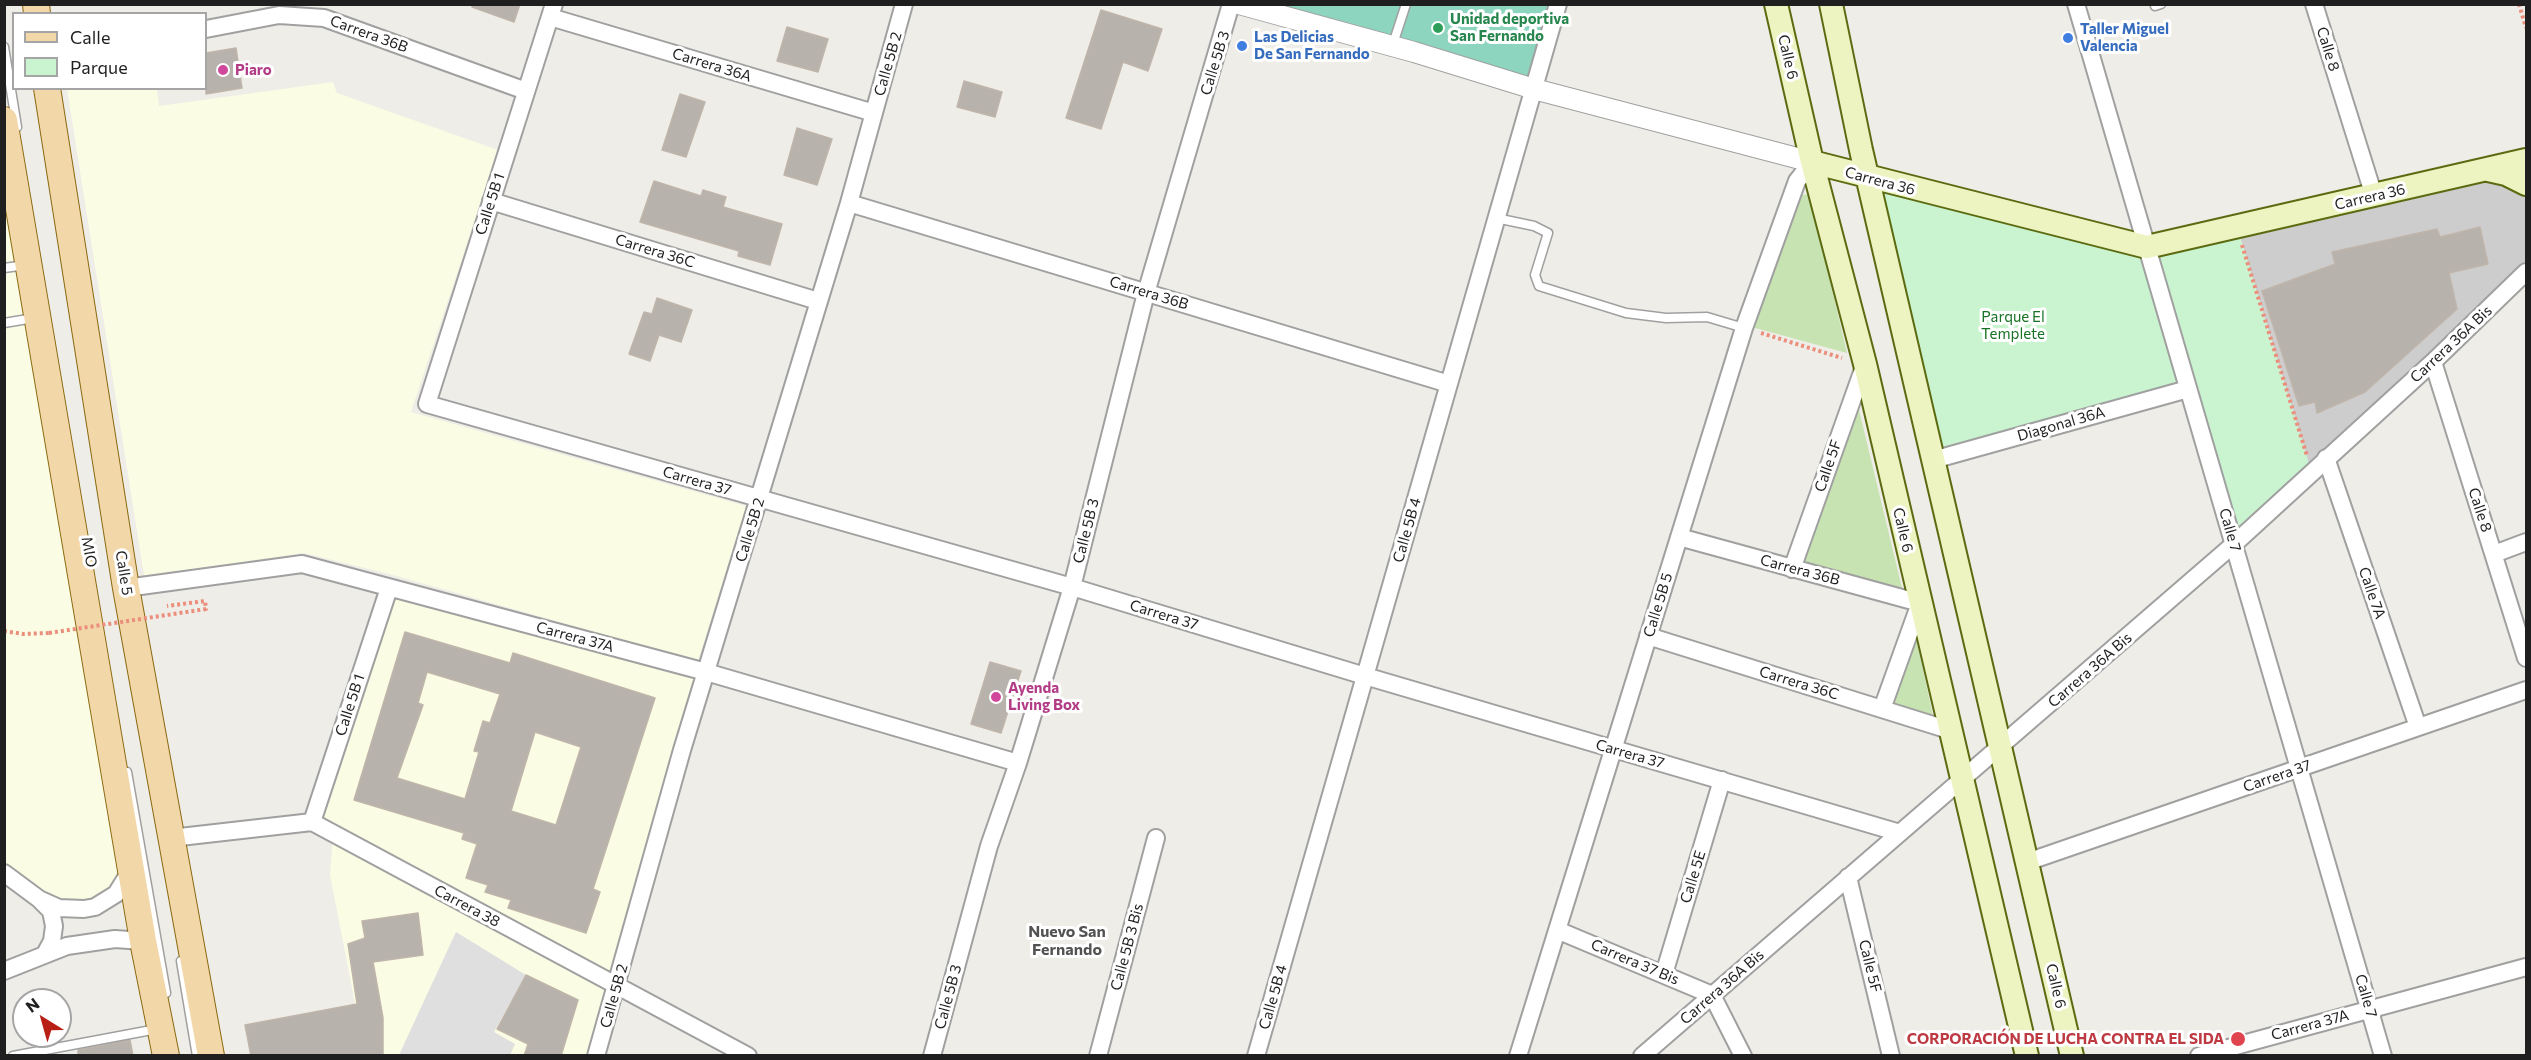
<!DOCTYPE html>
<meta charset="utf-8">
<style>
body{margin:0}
#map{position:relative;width:2531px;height:1060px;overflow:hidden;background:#efede7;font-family:Commissioner,sans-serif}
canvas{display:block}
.frame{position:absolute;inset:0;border:6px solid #1f1f1f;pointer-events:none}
.legend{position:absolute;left:12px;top:12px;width:195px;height:78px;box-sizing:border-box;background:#fff;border:2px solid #a5a5a5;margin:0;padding:8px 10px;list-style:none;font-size:18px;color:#1f1f1f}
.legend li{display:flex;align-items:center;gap:12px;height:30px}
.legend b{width:30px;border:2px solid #a5a5a5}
.north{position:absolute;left:12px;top:988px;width:60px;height:60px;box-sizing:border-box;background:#fff;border:2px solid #a5a5a5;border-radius:50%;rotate:323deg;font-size:16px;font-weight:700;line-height:24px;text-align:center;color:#1f1f1f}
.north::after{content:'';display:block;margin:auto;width:21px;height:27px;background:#b82016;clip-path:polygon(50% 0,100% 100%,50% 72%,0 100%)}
</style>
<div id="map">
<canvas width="2531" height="1060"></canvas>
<div class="frame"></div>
<ul class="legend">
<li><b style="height:8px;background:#f2d7a9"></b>Calle</li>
<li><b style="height:16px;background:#c9f4cf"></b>Parque</li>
</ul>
<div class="north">N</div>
</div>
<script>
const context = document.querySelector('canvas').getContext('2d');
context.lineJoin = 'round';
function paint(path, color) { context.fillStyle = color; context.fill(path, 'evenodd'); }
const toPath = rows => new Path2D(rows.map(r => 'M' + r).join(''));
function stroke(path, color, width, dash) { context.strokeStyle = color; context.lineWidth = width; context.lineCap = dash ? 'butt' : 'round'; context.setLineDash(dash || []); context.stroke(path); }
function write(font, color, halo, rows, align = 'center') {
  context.font = font + ' Commissioner,sans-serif'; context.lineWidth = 6; context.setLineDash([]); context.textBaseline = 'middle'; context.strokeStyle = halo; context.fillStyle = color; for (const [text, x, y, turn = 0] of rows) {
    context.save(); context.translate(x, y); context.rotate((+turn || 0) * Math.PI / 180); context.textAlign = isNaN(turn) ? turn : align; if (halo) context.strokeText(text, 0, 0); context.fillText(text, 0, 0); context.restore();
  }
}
const education = toPath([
 [333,82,337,93,498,150,411,412,746,506,698,661,393,575,304,553,144,576,67,89,157,89,159,106],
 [4,120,132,869,116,894,59,908,5,873],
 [389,588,706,672,596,1055,365,1055,330,875,333,834,312,822]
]);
const religious = toPath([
 [2487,170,2526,184,2526,272,2311,471,2237,227]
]);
const grass = toPath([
 [1798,194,1810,195,1847,353,1748,326],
 [1859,410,1902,588,1797,566],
 [1915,633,1935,725,1885,706]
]);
const park = toPath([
 [1886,183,2147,247,2237,227,2311,471,2234,544,2188,389,1933,460,1873,200]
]);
const pitch = toPath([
 [1239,5,1558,5,1534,89]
]);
const parking = toPath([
 [456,932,526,975,494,1032,515,1044,510,1055,399,1055]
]);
const building = toPath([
 [472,4,520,4,514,22,472,7,472,4],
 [1101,10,1162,29,1148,71,1123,62,1101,129,1066,118,1101,10],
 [787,27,828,39,818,72,777,61,787,27],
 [236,48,242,88,206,94,206,53,236,48],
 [964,81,1002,92,995,117,957,107,964,81],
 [680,94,705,102,686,157,662,150,680,94],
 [797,128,832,139,817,185,784,175,797,128],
 [654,181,701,196,703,190,726,197,723,207,782,224,770,265,738,256,739,251,640,222,654,181],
 [2480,227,2488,264,2449,273,2457,309,2365,392,2317,413,2315,402,2299,406,2262,291,2335,264,2332,252,2437,229,2440,237,2480,227],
 [657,298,692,310,681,342,659,335,650,361,629,354,644,312,652,314,657,298],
 [405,632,510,663,513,653,655,698,593,889,600,892,586,933,508,908,511,900,485,892,488,885,466,878,477,844,462,839,464,833,354,800,405,632],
 [427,672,500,694,490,723,483,721,474,751,479,752,465,799,397,778,423,705,418,703,427,672],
 [535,732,581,747,556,825,511,811,535,732],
 [990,662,1021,671,1001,733,971,724,990,662],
 [418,913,423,955,373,962,383,1018,383,1056,251,1056,245,1025,357,1004,348,944,365,938,362,921,418,913],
 [526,975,578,1000,561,1056,524,1056,528,1044,497,1029,526,975],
 [130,1040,133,1056,78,1056,78,1050,130,1040]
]);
const path = toPath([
 [2519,4,2526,28],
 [2242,245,2307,456],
 [1761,333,1842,358],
 [4,631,23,634,49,633]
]);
const service = toPath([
 [2155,6,2161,4],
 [4,47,17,127],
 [1392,47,1406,4],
 [1496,218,1534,226,1548,233,1535,275,1539,286,1626,313,1666,318,1707,317,1744,328],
 [4,268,26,265],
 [4,323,34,318],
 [127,772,166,993],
 [181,961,197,1056],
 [13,1056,157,1029]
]);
const minor = toPath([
 [554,4,427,404,1072,587,1365,676,1900,833],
 [2076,4,2383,1056],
 [2314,4,2374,196],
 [550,17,874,113],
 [206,29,279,15,324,18,526,91],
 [491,201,818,301],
 [849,203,1449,384],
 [2433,362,2526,658],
 [2326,458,2418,727],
 [1933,460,2188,389],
 [1679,537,1920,603,1882,709],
 [2494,554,2526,542],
 [1792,569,1865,364],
 [126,588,302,564,706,672,1018,763],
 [1648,636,1949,730],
 [312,822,389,588],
 [171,838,312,822,748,1056],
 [2027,862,2526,690],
 [4,873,39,899,59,908,84,909,95,907,116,894,131,870],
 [1848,877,1891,1056],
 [39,899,51,911,54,926,52,941,45,954],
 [1557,930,1712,995,1743,1056],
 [4,971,67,946,115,939,143,941],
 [1664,974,1722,780],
 [596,1056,682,750,849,203,904,4],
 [932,1056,989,846,1018,763,1072,587,1146,293,1231,4],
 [1098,1056,1156,838],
 [1256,1056,1558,4],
 [1518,1056,1744,328,1797,181,1812,162],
 [1642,1056,2234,544,2433,362,2526,272],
 [2199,1056,2526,967]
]);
const tertiary = toPath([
 [1239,4,1414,52,1534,89,1812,162]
]);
const secondary = toPath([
 [1776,4,1812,162,1865,364,2027,1056],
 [1831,4,1861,150,2072,1056],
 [1812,162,2147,247,2526,160],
 [2488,170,2506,174,2526,184]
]);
const primary = toPath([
 [36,4,37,14],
 [47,88,126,588,211,1056],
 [4,120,143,941,166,1056]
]);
const pathBridge = toPath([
 [49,633,206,609,205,601,167,606]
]);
const markers = [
 [1438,28,6,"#2e9e5b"],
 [2068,38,6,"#3f7fe0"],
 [1242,46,6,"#3f7fe0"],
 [223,70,6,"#d1479c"],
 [996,697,6,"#d1479c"],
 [2238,1039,8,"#e0444e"]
];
const leisureNames = [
 ["Unidad deportiva",1450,19],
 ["San Fernando",1450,36]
];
const shopNames = [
 ["Taller Miguel",2080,29],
 ["Valencia",2080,46],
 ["Las Delicias",1254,37],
 ["De San Fernando",1254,54]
];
const streetNames = [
 ["Carrera 36B",369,34,20],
 ["Calle 8",2328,49,73],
 ["Calle 6",1788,57,77],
 ["Calle 5B 3",1215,63,-73],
 ["Calle 5B 2",888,64,-74],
 ["Carrera 36A",712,65,17],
 ["Carrera 36",1880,181,15],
 ["Carrera 36",2370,197,-13],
 ["Calle 5B 1",490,204,-72],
 ["Carrera 36C",655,251,17],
 ["Carrera 36B",1149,293,17],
 ["Carrera 36A Bis",2451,344,-43],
 ["Diagonal 36A",2061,424,-16],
 ["Calle 5F",1828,466,-71],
 ["Carrera 37",697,481,16],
 ["Calle 8",2480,510,72],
 ["Calle 5B 2",750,530,-73],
 ["Calle 5B 4",1407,530,-74],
 ["Calle 6",1903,530,77],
 ["Calle 7",2230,530,74],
 ["Calle 5B 3",1086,531,-76],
 ["MIO",89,552,80],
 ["Carrera 36B",1800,570,15],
 ["Calle 5",124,573,81],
 ["Calle 7A",2372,593,71],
 ["Calle 5B 5",1658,605,-73],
 ["Carrera 37",1164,615,17],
 ["Carrera 37A",575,637,15],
 ["Carrera 36A Bis",2090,670,-41],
 ["Carrera 36C",1799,683,17],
 ["Calle 5B 1",350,705,-72],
 ["Carrera 37",1630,754,16],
 ["Carrera 37",2277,776,-19],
 ["Calle 5E",1693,877,-73],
 ["Carrera 38",467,906,28],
 ["Calle 5B 3 Bis",1127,947,-75],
 ["Carrera 37 Bis",1635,962,23],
 ["Calle 5F",1870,966,76],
 ["Calle 6",2056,986,77],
 ["Carrera 36A Bis",1722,987,-41],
 ["Calle 5B 2",614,996,-74],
 ["Calle 7",2366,996,74],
 ["Calle 5B 3",948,997,-75],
 ["Calle 5B 4",1273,997,-74],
 ["Carrera 37A",2310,1025,-15]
];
const hotelNames = [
 ["Piaro",235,70],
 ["Ayenda",1008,688],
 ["Living Box",1008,705]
];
const parkNames = [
 ["Parque El",2013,317],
 ["Templete",2013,334]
];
const healthNames = [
 ["CORPORACIÓN DE LUCHA CONTRA EL SIDA",2224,1039]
];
const neighbourhoodNames = [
 ["Nuevo San",1067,932],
 ["Fernando",1067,950]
];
paint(education, '#fafce3');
paint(religious, '#cdcdcd');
paint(grass, '#c7e3b2');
paint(park, '#c9f4cf');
paint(pitch, '#8dd5be');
paint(parking, '#dfdfdf');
paint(building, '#b8b2ad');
stroke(building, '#bfb5aa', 1.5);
stroke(service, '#a0a0a0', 11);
stroke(minor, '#a0a0a0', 20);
stroke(tertiary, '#a0a0a0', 22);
stroke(secondary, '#5c6b11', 26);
stroke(primary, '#8a6911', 28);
stroke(path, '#eb8e7c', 4, [3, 3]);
stroke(service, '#fff', 8);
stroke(minor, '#fff', 16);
stroke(tertiary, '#fff', 20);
stroke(secondary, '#edf3c1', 22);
stroke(primary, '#f2d7a9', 26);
stroke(pathBridge, '#eb8e7c', 4, [3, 3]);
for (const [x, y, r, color] of markers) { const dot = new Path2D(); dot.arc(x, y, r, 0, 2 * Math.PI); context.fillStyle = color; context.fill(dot); stroke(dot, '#fff', 2); }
write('bold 15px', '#27864d', '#fff', leisureNames, 'left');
write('bold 15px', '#366cbe', '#fff', shopNames, 'left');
write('15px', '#1f1f1f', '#fff', streetNames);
write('bold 15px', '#b23c85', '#fff', hotelNames, 'left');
write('15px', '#187225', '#fff', parkNames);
write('bold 15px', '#be3a42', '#fff', healthNames, 'right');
write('bold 16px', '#525252', '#fff', neighbourhoodNames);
</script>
